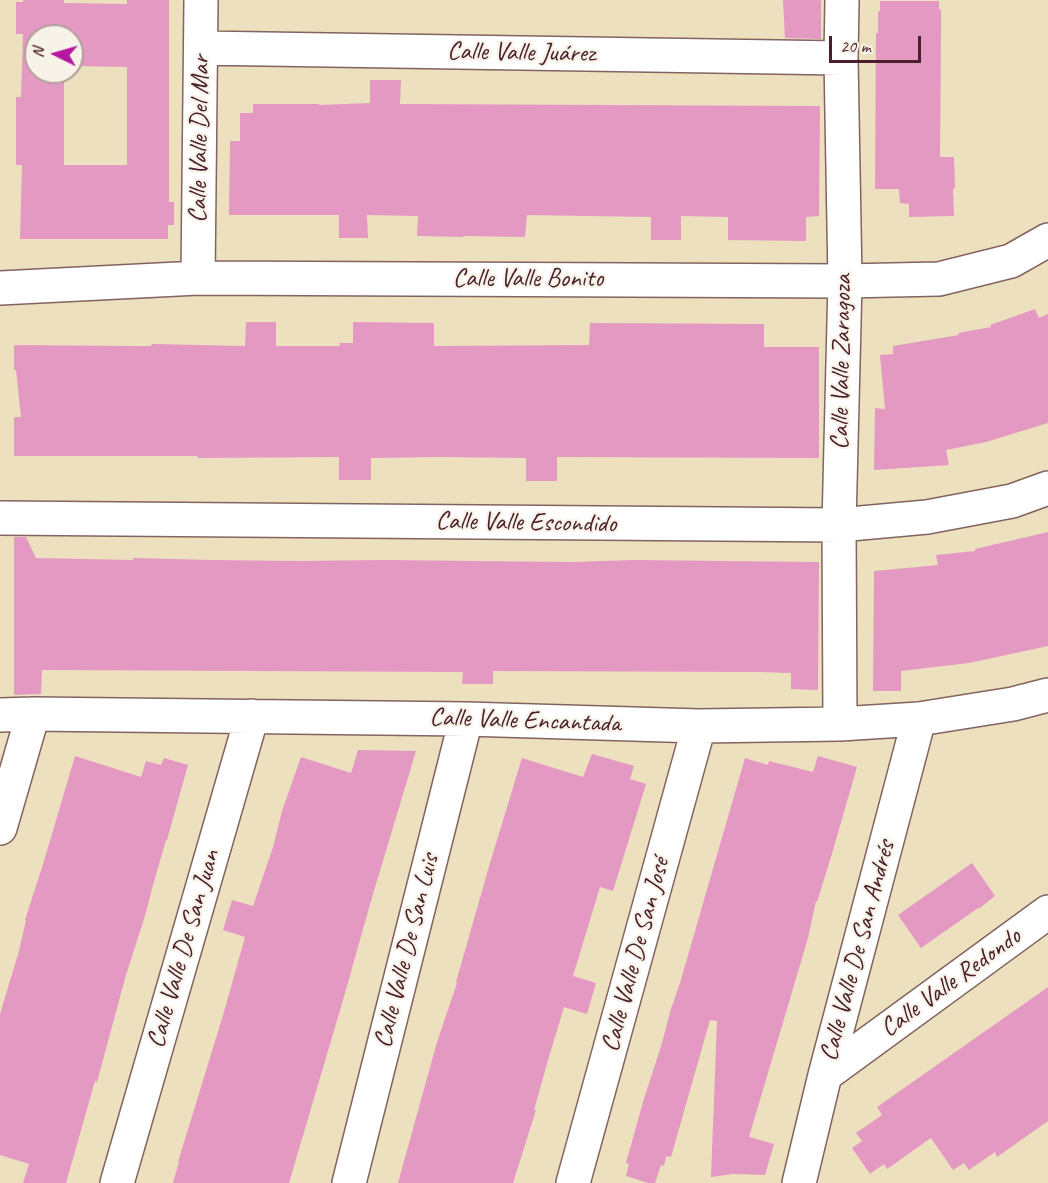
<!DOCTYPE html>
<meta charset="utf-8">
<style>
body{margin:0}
#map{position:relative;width:1048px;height:1183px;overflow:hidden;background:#ece0bf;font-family:Caveat,sans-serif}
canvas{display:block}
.north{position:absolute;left:24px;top:24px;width:60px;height:60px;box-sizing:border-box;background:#f7f3e8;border:2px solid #b29e9c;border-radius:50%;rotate:275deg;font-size:16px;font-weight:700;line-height:24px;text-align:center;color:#4a1f2b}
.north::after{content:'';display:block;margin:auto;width:21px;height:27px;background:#b5179e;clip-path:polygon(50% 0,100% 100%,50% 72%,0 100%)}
.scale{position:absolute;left:829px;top:36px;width:92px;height:27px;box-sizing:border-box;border:3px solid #4a1f2b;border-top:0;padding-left:8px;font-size:18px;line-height:21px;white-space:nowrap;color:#4a1f2b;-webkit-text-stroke:4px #f7f3e8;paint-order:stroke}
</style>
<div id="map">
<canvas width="1048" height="1183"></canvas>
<div class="north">N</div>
<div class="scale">20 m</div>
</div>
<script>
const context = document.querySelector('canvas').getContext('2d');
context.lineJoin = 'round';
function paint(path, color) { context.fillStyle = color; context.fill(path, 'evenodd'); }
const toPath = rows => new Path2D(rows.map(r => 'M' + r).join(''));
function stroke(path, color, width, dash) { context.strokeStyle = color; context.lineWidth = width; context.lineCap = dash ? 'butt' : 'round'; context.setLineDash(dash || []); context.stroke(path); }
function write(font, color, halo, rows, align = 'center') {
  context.font = font + ' Caveat,sans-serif'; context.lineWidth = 4.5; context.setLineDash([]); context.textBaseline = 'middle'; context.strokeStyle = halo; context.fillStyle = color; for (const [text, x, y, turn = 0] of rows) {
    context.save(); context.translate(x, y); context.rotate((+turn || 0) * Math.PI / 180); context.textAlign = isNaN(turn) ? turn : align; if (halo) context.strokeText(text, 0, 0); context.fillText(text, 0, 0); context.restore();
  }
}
const building = toPath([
 [23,0,64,0,64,3,127,4,127,0,169,0,169,202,174,202,174,225,168,225,168,239,20,239,22,165,16,165,16,97,21,97,23,34,16,34,16,2,23,2],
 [36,36,72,36,72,66,127,67,127,165,64,165,64,72,36,72],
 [783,0,821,0,821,39,785,38],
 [880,1,939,1,939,10,941,9,941,32,940,157,954,157,955,188,953,189,954,216,909,217,909,204,900,203,899,189,875,189,876,33,878,33,878,11,880,11],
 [370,80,401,80,400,104,820,106,819,216,806,217,806,241,728,240,728,217,681,216,681,240,651,240,651,217,527,215,525,237,463,236,463,237,417,236,418,216,367,215,368,238,339,238,339,215,229,215,230,141,240,141,240,113,253,113,253,104,319,104,319,105,370,103],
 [1035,309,1039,318,1048,314,1048,423,986,442,946,450,949,465,874,470,875,408,885,409,880,355,893,354,893,346,959,335,958,333,991,327,990,325],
 [246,322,276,322,276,346,340,346,339,343,353,343,353,322,434,323,434,346,589,345,590,323,764,324,764,347,819,347,819,458,557,457,557,481,526,481,526,458,440,457,371,458,371,480,339,480,339,457,197,458,198,456,14,456,14,417,21,417,16,370,14,370,14,345,136,346,151,346,152,344,245,346],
 [1048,532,1048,646,969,663,901,671,901,691,873,691,874,571,938,565,936,555,975,551,975,549],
 [14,537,26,537,36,558,133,560,133,558,212,560,298,561,385,560,572,562,634,560,819,562,818,690,791,689,791,673,759,672,493,671,493,684,462,684,463,672,42,670,41,694,14,695],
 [358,750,416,751,373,894,343,1000,289,1183,173,1183,179,1162,178,1162,224,1012,245,937,223,930,232,900,253,906,273,847,282,811,301,757,351,773],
 [592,754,634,766,630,779,646,784,613,891,600,887,573,976,596,983,587,1014,564,1007,546,1067,534,1110,536,1110,513,1183,398,1183,437,1042,457,983,456,982,490,863,522,758,583,777],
 [75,756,141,777,146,761,161,765,164,758,188,765,167,840,166,840,153,885,145,916,126,975,97,1082,95,1081,66,1183,23,1183,29,1164,0,1155,0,1014,19,951,26,920,25,920,44,861],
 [818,756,857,767,831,857,817,902,816,901,808,938,749,1137,774,1144,765,1175,733,1174,711,1177,717,1021,710,1020,671,1157,666,1156,664,1166,661,1165,655,1183,648,1183,626,1176,629,1164,626,1163,643,1102,662,1043,670,1012,680,983,745,758,768,765,769,761,813,772],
 [972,863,995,896,980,908,978,908,921,948,898,915],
 [1048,987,1048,1121,997,1157,995,1152,969,1170,964,1163,953,1170,931,1138,887,1169,884,1164,870,1174,852,1148,862,1141,856,1133,882,1115,877,1107]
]);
const street = toPath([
 [201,48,841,58],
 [198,278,201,0],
 [0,288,198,278,845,281,939,279,1011,261,1048,240],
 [0,518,839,525,927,517,1012,501,1048,488],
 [0,715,33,714,466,719,699,726,840,724,919,719,1013,704,1048,695],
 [840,724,839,525,845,281,841,58,842,0],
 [0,828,33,714],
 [825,1075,1048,912],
 [117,1183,252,716],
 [349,1183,466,719],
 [573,1183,699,726],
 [799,1183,825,1075,919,719]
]);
const streetNames = [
 ["Calle Valle Juárez",521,53,1],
 ["Calle Valle Del Mar",200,139,-89],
 ["Calle Valle Bonito",528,279],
 ["Calle Valle Zaragoza",842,362,-89],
 ["Calle Valle Escondido",526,523,1],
 ["Calle Valle Encantada",525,721,2],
 ["Calle Valle De San Juan",184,949,-74],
 ["Calle Valle De San Luis",407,951,-76],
 ["Calle Valle De San Andrés",858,951,-75],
 ["Calle Valle De San José",636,955,-75],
 ["Calle Valle Redondo",951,983,-36]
];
paint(building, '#e499c3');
stroke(street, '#83635f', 36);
stroke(street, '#fff', 33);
write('26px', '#4a1f2b', '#f7f3e8', streetNames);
</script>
